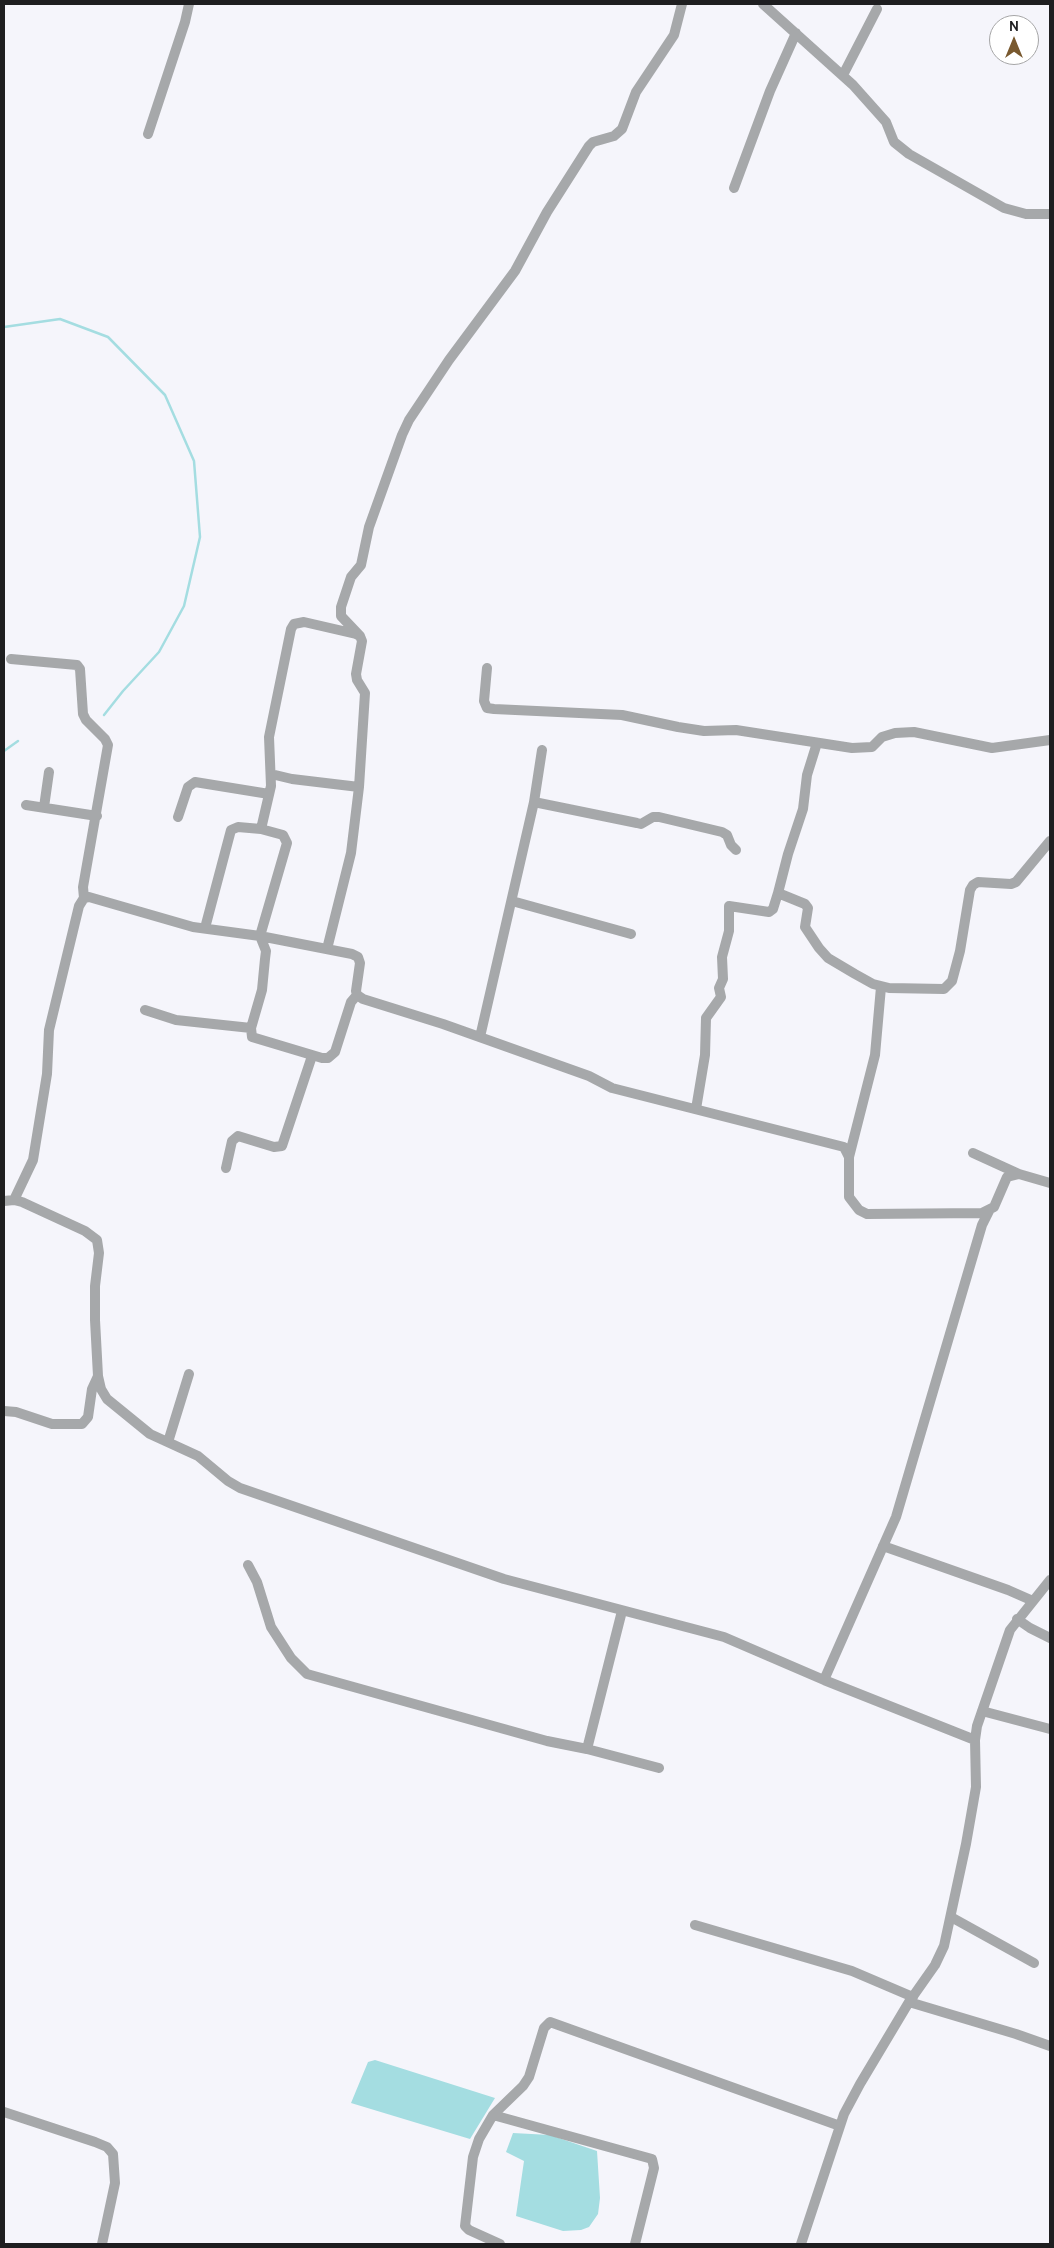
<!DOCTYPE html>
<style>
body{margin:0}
#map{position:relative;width:1054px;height:2248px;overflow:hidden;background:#f5f5fb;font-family:Cabin,sans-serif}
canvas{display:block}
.frame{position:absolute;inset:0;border:5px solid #1e1e20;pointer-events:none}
.north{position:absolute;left:989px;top:15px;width:50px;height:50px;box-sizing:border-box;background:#fff;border:1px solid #a5a5a6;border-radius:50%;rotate:0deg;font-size:14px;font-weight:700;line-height:20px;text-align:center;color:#1e1e20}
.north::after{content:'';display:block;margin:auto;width:18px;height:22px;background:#79592f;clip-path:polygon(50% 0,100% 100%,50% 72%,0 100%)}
</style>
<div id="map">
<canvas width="1054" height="2248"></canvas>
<div class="frame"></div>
<div class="north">N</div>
</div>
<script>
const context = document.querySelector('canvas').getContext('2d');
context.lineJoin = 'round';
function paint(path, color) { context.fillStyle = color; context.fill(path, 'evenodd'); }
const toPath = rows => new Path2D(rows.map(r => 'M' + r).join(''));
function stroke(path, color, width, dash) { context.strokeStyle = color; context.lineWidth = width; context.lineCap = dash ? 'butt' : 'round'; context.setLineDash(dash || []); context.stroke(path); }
const water = toPath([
 [375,2060,495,2098,470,2139,351,2103,368,2062],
 [513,2133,550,2135,597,2151,600,2198,598,2214,589,2227,581,2230,563,2231,516,2216,524,2161,506,2152]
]);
const stream = toPath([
 [4,327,60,319,108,337,165,395,194,461,200,537,184,606,159,652,123,691,104,715],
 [4,751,18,741]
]);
const minor = toPath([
 [763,4,853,85,886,122,894,142,909,154,1004,208,1026,214,1050,214],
 [843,75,877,9],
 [148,134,185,22,189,4],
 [734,188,770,91,796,33],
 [360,636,341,616,341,607,351,577,361,565,369,527,402,435,409,420,449,360,515,271,547,212,589,146,593,142,614,136,622,129,636,92,674,35,682,4],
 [11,659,77,665,80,669,83,714,86,720,105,739,108,745,83,887,84,898],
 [487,668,484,701,487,708,494,709,622,715,678,727,704,731,736,730,852,748,872,747,882,737,895,733,914,732,992,748,1050,740],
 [271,774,292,779,359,787],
 [534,802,542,750],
 [26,805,97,816],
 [44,807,49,772],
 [178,817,188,787,195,782,269,794],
 [261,829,283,835,287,843,260,936,266,951,265,959,262,990,251,1028,252,1037,322,1058,328,1058,335,1052,351,1002,357,995],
 [778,893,788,854,803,809,807,775,817,743],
 [512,901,631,934],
 [205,928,231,830,238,827,261,829,271,786,269,737,291,629,294,624,304,622,356,634,360,636,362,641,356,674,357,680,365,693,359,787,351,853,327,949],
 [145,1010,176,1020,251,1028],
 [480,1037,534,802,637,823,641,824,653,817,659,817,722,832,727,835,731,845,736,850],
 [696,1109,705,1055,706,1018,721,997,719,988,723,979,722,957,729,931,729,906,769,912,773,909,778,893,805,904,808,908,805,927,819,948,828,958,855,974,873,984,889,988,944,989,952,981,960,951,970,890,973,885,978,882,1011,884,1016,882,1050,841],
 [973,1153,1019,1174],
 [849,1157,875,1055,881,987],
 [226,1168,232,1141,238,1136,274,1147,282,1146,312,1056],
 [14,1200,33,1160,47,1074,49,1030,79,906,84,898,89,897,193,927,260,936,352,954,358,957,360,963,356,991,357,995,363,999,443,1024,589,1076,612,1088,844,1147,849,1157,849,1197,859,1210,867,1214,982,1213,994,1207,1007,1177,1019,1174,1050,1183],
 [4,1201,14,1200,22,1202,85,1231,97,1240,99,1253,95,1286,95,1320,98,1376,101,1389,107,1399,150,1434,198,1456,228,1481,240,1488,504,1579,724,1637,824,1680,975,1740],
 [4,1411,16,1412,52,1424,82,1424,88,1417,92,1389,98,1376],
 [168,1442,189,1374],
 [883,1546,1008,1590,1033,1601],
 [248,1565,257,1582,271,1627,291,1658,307,1674,547,1741,587,1749],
 [622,1611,587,1749,659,1768],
 [1017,1619,1030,1628,1050,1638],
 [824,1680,896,1517,982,1225,989,1211],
 [982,1711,1050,1729],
 [951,1917,1034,1963],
 [695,1925,852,1971,913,1997],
 [909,2002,1016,2034,1050,2046],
 [4,2112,95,2142,107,2147,113,2154,115,2183,102,2244],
 [493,2115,652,2159,654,2168,635,2244],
 [500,2244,469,2230,465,2226,473,2157,479,2139,493,2115,523,2086,529,2077,544,2028,550,2022,840,2126],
 [801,2244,844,2114,860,2084,909,2002,935,1965,944,1946,966,1844,976,1787,975,1740,977,1726,1010,1630,1050,1580]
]);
paint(water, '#a4dde1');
stroke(stream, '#a4dde1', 2.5);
stroke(minor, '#a6a8aa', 10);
</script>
